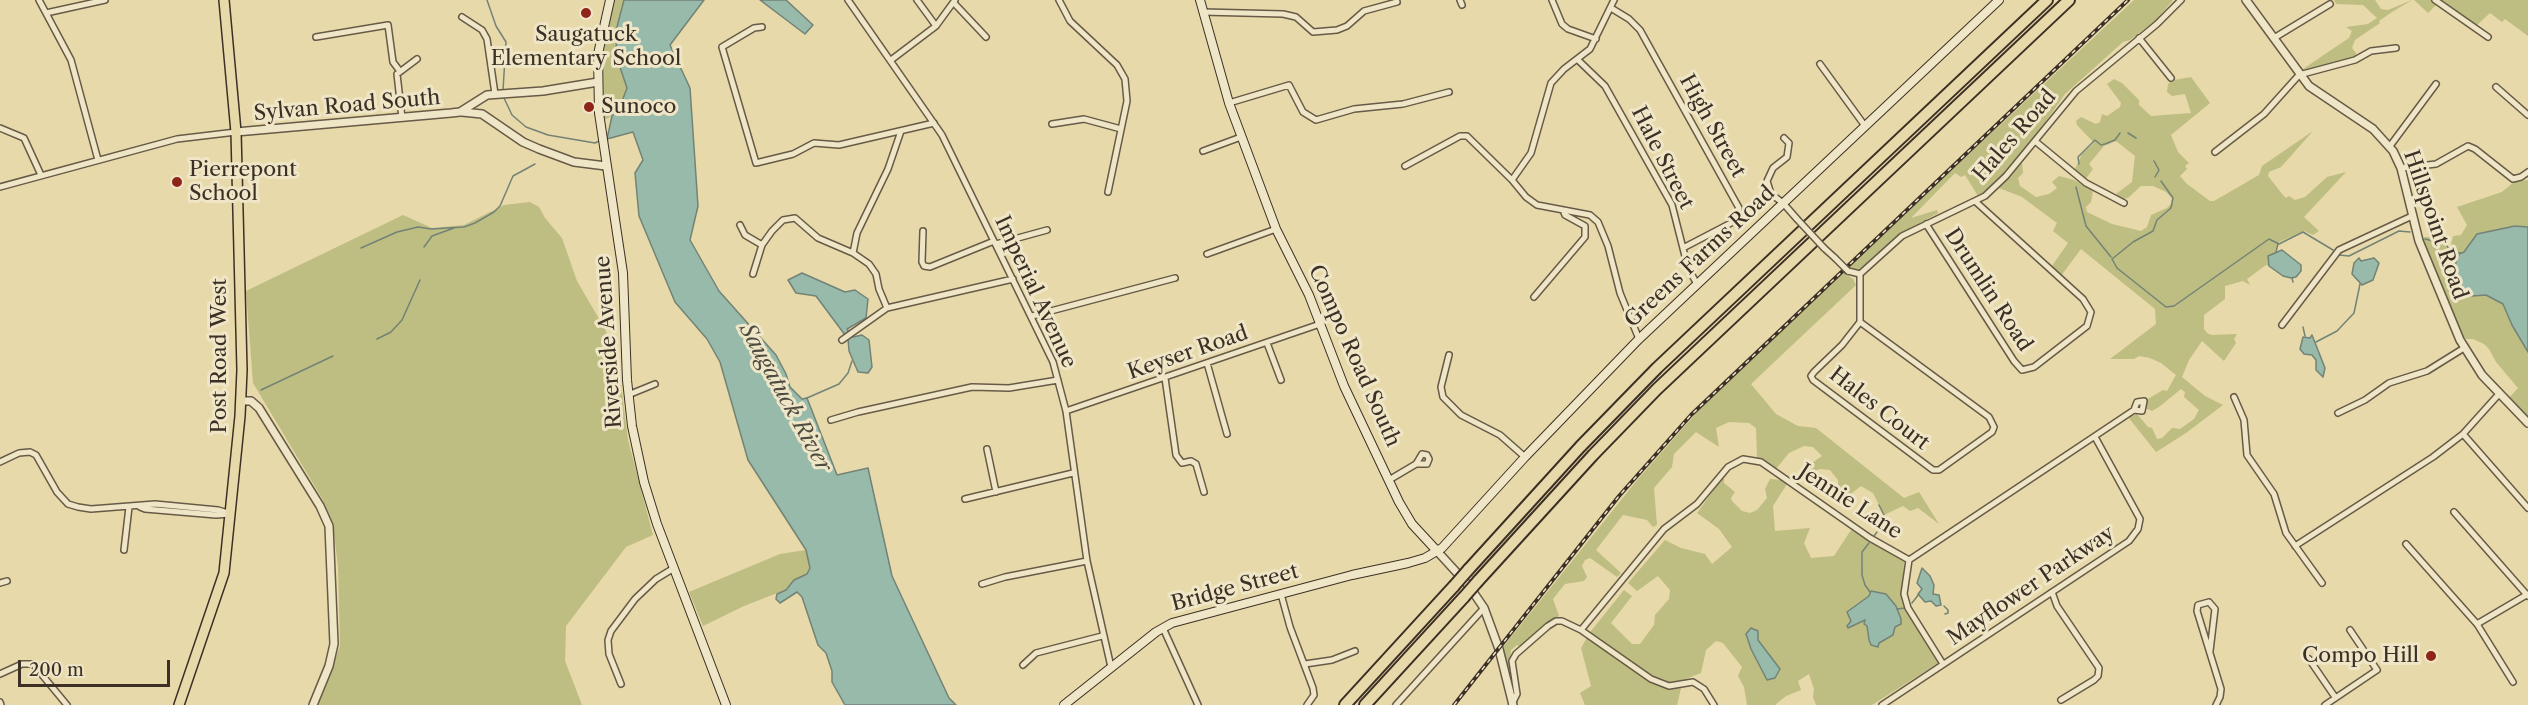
<!DOCTYPE html>
<style>
body{margin:0}
#map{position:relative;width:2528px;height:705px;overflow:hidden;background:#e7d9a9;font-family:"Libre Caslon Text",serif}
canvas{display:block}
.scale{position:absolute;left:18px;top:660px;width:152px;height:27px;box-sizing:border-box;border:3px solid #3c3026;border-top:0;padding-left:8px;font-size:18px;line-height:21px;white-space:nowrap;color:#3c3026;-webkit-text-stroke:4px #efe6c7;paint-order:stroke}
</style>
<div id="map">
<canvas width="2528" height="705"></canvas>
<div class="scale">200 m</div>
</div>
<script>
const context = document.querySelector('canvas').getContext('2d');
context.lineJoin = 'round';
function paint(path, color) { context.fillStyle = color; context.fill(path, 'evenodd'); }
const toPath = rows => new Path2D(rows.map(r => 'M' + r).join(''));
function stroke(path, color, width, dash) { context.strokeStyle = color; context.lineWidth = width; context.lineCap = dash ? 'butt' : 'round'; context.setLineDash(dash || []); context.stroke(path); }
function write(font, color, halo, rows, align = 'center') {
  context.font = font + ' "Libre Caslon Text",serif'; context.lineWidth = 6; context.setLineDash([]); context.textBaseline = 'middle'; context.strokeStyle = halo; context.fillStyle = color; for (const [text, x, y, turn = 0] of rows) {
    context.save(); context.translate(x, y); context.rotate((+turn || 0) * Math.PI / 180); context.textAlign = isNaN(turn) ? turn : align; if (halo) context.strokeText(text, 0, 0); context.fillText(text, 0, 0); context.restore();
  }
}
const green = toPath([
 [614,0,624,0,617,27,616,55,627,88,621,104,612,116,604,120,603,53],
 [2134,0,2173,0,2156,20,2130,40,2123,42,2065,94,2035,137,1996,184,1978,196,1965,175,1961,177,1955,173,1911,218,1937,210,1938,213,1898,235,1861,268,1856,270,1849,266],
 [2334,0,2375,0,2381,9,2388,10,2412,0,2392,12,2379,21,2380,23,2355,40,2352,48,2356,53,2356,58,2315,70,2300,71,2349,38,2352,31,2346,27,2368,24,2377,18,2363,5,2336,4],
 [2414,0,2528,0,2528,36,2505,19,2502,22,2490,13,2476,26,2440,1,2428,13],
 [2191,77,2210,103,2171,135,2178,152,2189,163,2185,166,2187,169,2180,176,2187,184,2210,201,2214,201,2259,175,2262,166,2313,131,2281,167,2269,172,2268,176,2283,195,2286,198,2289,196,2295,200,2305,197,2327,177,2346,172,2304,217,2319,231,2313,235,2304,231,2279,242,2274,254,2268,260,2269,266,2266,265,2247,279,2250,285,2243,281,2225,286,2225,299,2204,315,2204,329,2207,333,2211,335,2237,334,2234,339,2236,343,2224,361,2202,341,2189,360,2182,377,2205,396,2223,405,2186,433,2156,452,2128,417,2137,414,2148,427,2152,428,2157,439,2162,438,2172,428,2180,429,2194,419,2199,410,2184,397,2185,392,2181,389,2159,407,2152,411,2145,408,2146,400,2163,390,2167,391,2176,375,2161,363,2150,358,2139,356,2134,359,2110,359,2156,324,2155,309,2081,249,2061,276,2052,266,2068,243,2053,231,2057,223,2022,197,1999,188,2022,163,2023,173,2018,178,2020,186,2036,197,2049,194,2057,188,2052,182,2059,176,2074,180,2093,191,2091,202,2086,207,2087,212,2112,224,2141,231,2147,227,2151,215,2167,208,2171,204,2172,198,2166,192,2153,186,2141,186,2128,198,2121,199,2116,194,2132,182,2135,156,2116,141,2104,146,2089,164,2093,169,2085,180,2074,171,2082,154,2094,143,2077,125,2076,121,2081,117,2096,124,2100,122,2102,114,2107,116,2120,107,2121,103,2107,84,2114,79,2122,83,2139,100,2139,105,2151,116,2191,113,2185,94,2172,96,2167,92,2168,84,2174,80],
 [2528,180,2528,227,2515,226,2477,234,2486,295,2503,304,2512,325,2528,352,2528,418,2508,399,2518,388,2496,362,2489,349,2484,344,2473,339,2466,339,2461,334,2422,240,2424,237,2438,237,2450,249,2453,236,2461,235,2467,225,2457,207,2502,192,2514,182],
 [530,202,539,207,545,218,562,238,577,281,606,331,619,368,628,440,653,535,626,547,566,626,565,661,582,705,318,705,340,646,338,566,334,534,323,500,253,383,246,291,403,215,432,228,464,225,504,205],
 [1843,272,1853,279,1856,285,1751,384,1776,414,1798,426,1816,428,1904,498,1919,492,1939,524,1918,508,1910,511,1903,506,1884,515,1873,493,1861,486,1848,496,1838,486,1838,480,1830,470,1820,469,1809,473,1809,465,1822,456,1813,447,1804,446,1789,453,1776,469,1757,458,1756,428,1749,423,1729,422,1716,428,1719,447,1696,432,1674,454,1672,467,1654,488,1657,525,1653,527,1647,520,1623,515,1596,550,1621,573,1617,577,1590,558,1585,560,1582,566,1587,577,1584,581,1565,584,1553,599,1559,616,1520,647,1517,645,1511,650,1509,671,1503,647,1638,479,1698,411],
 [1724,476,1724,483,1735,492,1731,498,1732,501,1742,511,1750,513,1757,510,1767,498,1765,489,1770,479,1781,480,1787,484,1773,506,1775,531,1810,528,1804,543,1811,558,1834,556,1851,530,1904,562,1902,595,1906,611,1938,663,1872,705,1816,705,1813,697,1814,689,1809,674,1798,681,1801,690,1786,696,1775,705,1747,705,1744,687,1738,676,1742,667,1723,643,1716,641,1706,650,1701,673,1683,680,1677,705,1585,705,1580,693,1591,686,1581,648,1591,631,1624,590,1632,596,1611,623,1632,644,1640,644,1654,625,1655,615,1669,599,1670,590,1658,576,1637,591,1628,583,1665,540,1681,548,1705,554,1712,564,1732,547,1719,529,1697,513],
 [806,550,810,568,807,574,794,580,785,590,744,606,703,626,689,592,780,554]
]);
const water = toPath([
 [624,0,704,0,670,45,690,88,698,206,690,240,719,291,776,355,786,374,790,387,802,399,807,398,837,475,868,468,892,576,949,698,956,705,845,705,832,682,832,671,826,653,818,645,802,597,797,592,780,603,776,599,777,594,786,590,794,580,807,574,810,568,806,550,748,460,720,362,707,339,675,302,639,216,635,173,643,160,633,132,607,139,612,116,621,104,627,88,616,55,617,27,624,0],
 [760,0,786,0,813,25,805,34,760,0],
 [2515,226,2528,227,2528,352,2512,325,2503,304,2486,295,2472,296,2459,287,2454,268,2459,254,2464,252,2477,234,2515,226],
 [2282,250,2301,265,2301,271,2296,277,2291,278,2283,276,2269,266,2268,256,2282,250],
 [2359,258,2361,261,2374,258,2379,263,2373,280,2362,285,2352,274,2354,263,2359,258],
 [802,273,845,292,855,290,868,299,866,318,847,329,853,337,862,335,869,340,872,367,868,373,858,372,849,351,848,339,816,296,796,293,788,280,802,273],
 [2312,335,2325,368,2323,377,2316,370,2316,360,2312,355,2304,354,2300,349,2303,337,2310,338,2312,335],
 [1922,568,1930,576,1934,585,1933,594,1939,595,1941,605,1936,606,1931,601,1925,602,1918,594,1922,589,1917,583,1922,568],
 [1871,591,1886,594,1896,606,1901,619,1901,624,1895,627,1893,635,1879,643,1878,647,1871,645,1869,640,1867,626,1864,624,1865,620,1848,628,1847,626,1851,621,1847,612,1869,596,1871,591],
 [1751,628,1758,631,1758,640,1780,669,1775,678,1767,680,1751,649,1746,634,1751,628]
]);
const stream = toPath([
 [487,0,496,26,506,42,503,90],
 [504,98,512,115,526,127,548,135,595,143,601,140],
 [2128,133,2136,138],
 [2154,161,2159,170,2155,177],
 [2079,164,2078,157,2095,140,2101,145,2105,144,2115,140,2120,133],
 [2161,181,2173,198,2171,208,2157,220,2153,231,2133,242,2112,259,2117,268,2166,307,2174,306,2269,239,2279,244,2303,232,2333,250],
 [2076,187,2086,226,2111,257],
 [2425,239,2446,244,2450,251,2460,253],
 [424,247,432,236,454,228],
 [361,248,397,232,418,227,431,229,464,227,475,223,494,212,500,206,513,176,535,164],
 [2276,252,2278,244],
 [2339,255,2349,256,2399,231,2410,232],
 [2292,278,2293,282],
 [2303,327,2305,336],
 [377,339,391,332,402,320,420,280],
 [2316,342,2337,331,2354,313,2360,284],
 [261,390,333,356],
 [807,398,839,384,848,373,852,361],
 [1879,505,1884,515],
 [1874,536,1877,532],
 [1869,543,1862,552,1862,575,1865,585,1870,592],
 [1912,603,1919,594],
 [1944,606,1948,610,1948,613,1945,614],
 [1897,609,1905,608]
]);
const minor = toPath([
 [39,0,71,60,98,160],
 [848,0,942,135,1053,362,1066,411,1087,561,1111,667],
 [917,0,936,26],
 [1059,0,1070,21,1117,65,1125,79,1127,101,1108,192],
 [1460,0,1462,5],
 [1552,0,1562,24,1568,29,1596,39],
 [2435,0,2488,37],
 [954,3,986,37],
 [1611,8,1629,19,1640,30,1739,208,1731,223,1683,248],
 [1203,12,1283,14,1296,17,1313,32,1337,30,1347,26,1364,11,1397,2],
 [46,13,105,0],
 [462,17,482,30,487,39,495,94],
 [762,27,754,28,722,47,756,163,793,154,814,143,839,145,934,123],
 [316,37,388,25,393,62,399,70],
 [2139,38,2171,78],
 [2274,38,2330,4],
 [1577,59,1605,86,1672,205,1688,268,1697,284],
 [891,60,936,26,955,0],
 [1820,64,1865,126],
 [2496,87,2528,115],
 [1229,103,1289,85,1303,112,1316,120,1354,109,1403,104,1449,92],
 [402,118,397,74,417,59],
 [1052,124,1084,119,1121,129],
 [0,128,24,138,41,175],
 [1784,138,1789,143,1787,157,1773,168,1767,181,1771,194,1783,203,1797,219],
 [2035,141,2086,183,2124,203],
 [2390,146,2436,84],
 [1203,151,1241,137],
 [2215,152,2264,114,2299,75,2355,60,2371,51,2396,48],
 [1405,166,1460,136,1467,136,1512,180,1526,197,1537,205,1590,215,1598,222,1608,246,1620,293,1639,339],
 [2401,168,2436,164,2468,146,2475,149,2513,179,2521,177,2528,172],
 [1512,180,1531,153,1551,83,1564,69,1590,49,1614,0],
 [0,187,177,139,236,132],
 [1926,224,2014,361,2022,370,2034,367,2087,326,2091,312,2083,299,1976,202],
 [740,225,745,235,762,245],
 [923,231,922,262,924,266,930,267,994,241],
 [996,244,1047,230],
 [1824,248,1835,258],
 [853,253,857,233,888,169,901,131],
 [1207,254,1276,229],
 [1848,271,1860,274,1902,236,1985,196,2006,176,2076,91,2157,24,2181,0],
 [753,274,762,245,772,231,783,220,795,218,818,238,853,253,869,264,876,274,879,289,887,308],
 [1860,274,1860,322,1842,345,1814,372,1811,376,1813,380,1933,470,1939,470,1992,432,1994,427,1989,417,1860,322],
 [1534,297,1585,237,1585,226,1565,215,1563,210],
 [1032,316,1175,278],
 [2282,325,2339,250,2412,216],
 [842,340,887,308,1013,279],
 [1267,343,1281,380],
 [1449,355,1441,387,1443,397,1461,415,1500,435,1525,457],
 [1207,363,1227,434],
 [1165,378,1176,455,1182,463,1191,461,1196,464,1204,492],
 [628,395,655,384],
 [2234,397,2244,420,2247,455,2274,494,2286,533,2322,583],
 [1066,411,1320,324],
 [2338,413,2365,400,2389,383,2427,371,2464,348],
 [831,420,858,412,972,387,1009,388,1058,380],
 [2463,434,2528,508],
 [987,449,996,492],
 [0,462,19,453,30,452,36,455,57,492,68,504,78,507,91,509,155,504,218,510,231,514,216,515,145,509,140,507],
 [1389,480,1416,464,1422,454,1427,455,1429,459,1427,464,1416,464],
 [965,499,1073,473],
 [2454,512,2528,596],
 [2406,544,2477,624,2513,682],
 [2295,546,2433,457,2463,434,2499,394],
 [124,550,129,507],
 [1909,560,1904,594,1908,608,1943,664],
 [0,583,7,581],
 [982,584,1005,577,1087,561],
 [2052,592,2057,606,2099,668,2098,676,2094,680,2061,700],
 [1281,594,1290,627,1313,688,1314,695,1307,705],
 [2477,624,2528,594],
 [1163,628,1198,705],
 [1581,630,1664,529,1697,504,1728,467,1743,459,1761,462,1870,538,1909,560,2134,410,2137,402,2144,401,2142,411,2134,410],
 [2210,651,2215,609,2209,602,2198,605,2197,611,2221,689,2220,697,2216,705],
 [2309,659,2335,697],
 [1305,664,1332,660,1355,651],
 [1023,665,1036,653,1102,636],
 [0,674,22,664,33,664,67,705],
 [621,684,609,654,608,640,611,631,635,599,656,579,674,568],
 [0,702,1,705],
 [1512,704,1517,694,1512,661,1516,654,1548,626,1556,621,1562,621,1581,630,1651,679,1669,686,1693,682,1704,689,1714,705],
 [1396,705,1484,608],
 [1882,705,2129,541,2138,529,2140,519,2095,437],
 [2325,705,2377,670,2350,630]
]);
const tertiary = toPath([
 [2246,0,2309,86,2373,129,2393,151,2401,168,2419,241,2460,340,2482,375,2528,423],
 [462,112,482,114,523,142,539,149,574,162,606,166],
 [236,132,451,113,460,112,487,95,543,91,598,82],
 [241,401,251,401,259,408,320,506,329,526,334,644,329,666,313,705],
 [1437,551,1469,586,1484,608,1499,649,1513,705]
]);
const secondary = toPath([
 [610,0,598,54,599,113,623,273,627,380,632,426,644,482,657,524,726,705],
 [1200,0,1229,103,1276,229,1309,295,1344,386,1399,502,1412,524,1437,551],
 [1064,705,1156,632,1172,623,1352,575,1408,563,1425,558,1442,548,1525,457,1639,339,1999,0]
]);
const primary = toPath([
 [179,705,224,573,240,416,242,370,236,132,224,0]
]);
const motorway = toPath([
 [1468,570,1580,447,1657,368,2047,0],
 [1478,581,1593,455,1657,389,2069,0],
 [1345,705,1454,586],
 [1365,705,1464,597]
]);
const rail = toPath([
 [1454,705,1619,496,1691,415,2128,0]
]);
const minorBridge = toPath([
 [1797,219,1824,248],
 [1835,258,1848,271]
]);
const motorwayBridge = toPath([
 [1454,586,1468,570],
 [1464,597,1478,581]
]);
const markers = [
 [586,13,6,"#8f2418"],
 [589,107,6,"#8f2418"],
 [177,182,6,"#8f2418"],
 [2431,656,6,"#8f2418"]
];
const poiNames = [
 ["Saugatuck",586,35,"center"],
 ["Elementary School",586,59,"center"],
 ["Sunoco",601,107],
 ["Pierrepont",189,170],
 ["School",189,194],
 ["Compo Hill",2419,656,"right"]
];
const streetNames = [
 ["Sylvan Road South",347,106,-5],
 ["High Street",1712,126,61],
 ["Hales Road",2015,136,-49],
 ["Hale Street",1662,158,63],
 ["Hillspoint Road",2435,225,71],
 ["Greens Farms Road",1700,257,-43],
 ["Drumlin Road",1988,290,57],
 ["Imperial Avenue",1035,292,65],
 ["Riverside Avenue",609,342,-94],
 ["Keyser Road",1188,353,-19],
 ["Post Road West",220,356,-90],
 ["Compo Road South",1354,356,66],
 ["Hales Court",1879,409,38],
 ["Jennie Lane",1850,502,33],
 ["Mayflower Parkway",2031,586,-34],
 ["Bridge Street",1235,588,-15]
];
const waterNames = [
 ["Saugatuck River",785,398,61]
];
paint(green, '#bebd82');
paint(water, '#97baab');
stroke(water, '#738376', 1.5);
stroke(stream, '#738376', 1.5);
stroke(minor, '#675a47', 8);
stroke(tertiary, '#675a47', 10);
stroke(secondary, '#3c3026', 10);
stroke(primary, '#3c3026', 12);
stroke(motorway, '#3c3026', 14);
stroke(minor, '#efe6c7', 5);
stroke(tertiary, '#efe6c7', 7);
stroke(secondary, '#efe6c7', 8);
stroke(primary, '#e7d9a9', 9);
stroke(motorway, '#e7d9a9', 10);
stroke(rail, '#3c3026', 4);
stroke(rail, '#efe6c7', 1.5, [4.5]);
stroke(minorBridge, '#675a47', 8, []);
stroke(motorwayBridge, '#3c3026', 14, []);
stroke(minorBridge, '#efe6c7', 5);
stroke(motorwayBridge, '#e7d9a9', 10);
for (const [x, y, r, color] of markers) { const dot = new Path2D(); dot.arc(x, y, r, 0, 2 * Math.PI); context.fillStyle = color; context.fill(dot); stroke(dot, '#efe6c7', 2); }
write('21px', '#3c3026', '#efe6c7', poiNames, 'left');
write('21px', '#3c3026', '#efe6c7', streetNames);
write('italic 22px', '#4e4c41', '#efe6c7', waterNames);
</script>
